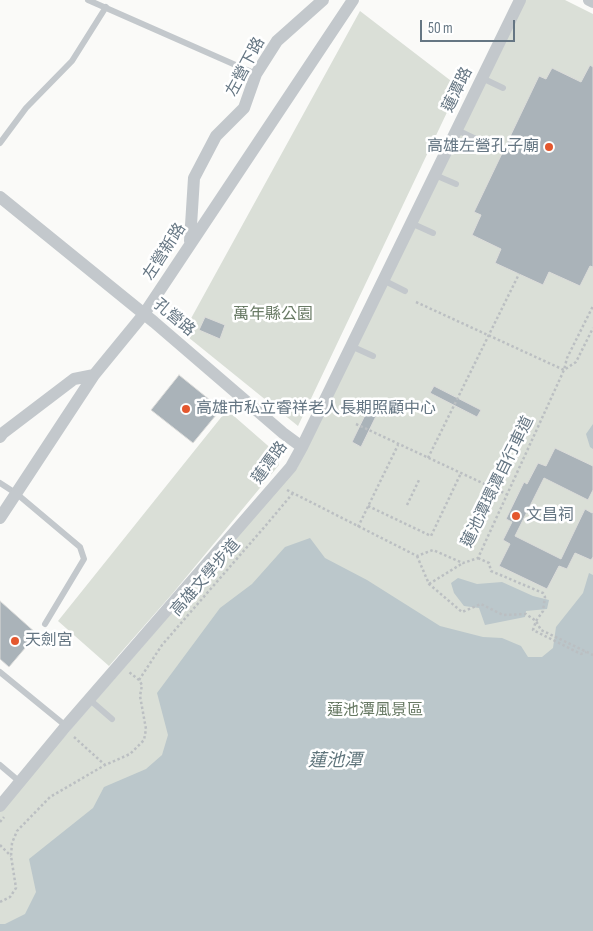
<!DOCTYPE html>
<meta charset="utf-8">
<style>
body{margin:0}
#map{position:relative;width:593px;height:931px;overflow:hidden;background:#fafaf8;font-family:"Sofia Sans Condensed",sans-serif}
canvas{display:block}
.scale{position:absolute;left:420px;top:20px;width:95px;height:22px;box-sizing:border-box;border:2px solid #657683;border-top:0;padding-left:6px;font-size:15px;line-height:18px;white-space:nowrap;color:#657683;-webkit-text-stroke:4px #fff;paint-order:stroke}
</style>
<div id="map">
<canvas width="593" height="931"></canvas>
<div class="scale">50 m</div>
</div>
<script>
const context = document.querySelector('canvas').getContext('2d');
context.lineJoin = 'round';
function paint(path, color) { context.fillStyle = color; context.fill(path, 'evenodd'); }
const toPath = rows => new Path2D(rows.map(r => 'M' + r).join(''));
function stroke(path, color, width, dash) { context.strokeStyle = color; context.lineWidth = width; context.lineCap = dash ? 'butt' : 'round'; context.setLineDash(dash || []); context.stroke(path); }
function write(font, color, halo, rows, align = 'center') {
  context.font = font + ' "Sofia Sans Condensed","Noto Sans TC",sans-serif'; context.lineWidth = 5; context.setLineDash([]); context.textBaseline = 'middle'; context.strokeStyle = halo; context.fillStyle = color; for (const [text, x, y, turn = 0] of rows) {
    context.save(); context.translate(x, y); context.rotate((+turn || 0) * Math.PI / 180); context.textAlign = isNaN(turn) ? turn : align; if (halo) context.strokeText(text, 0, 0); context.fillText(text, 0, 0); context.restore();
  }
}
const green = toPath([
 [524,0,565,0,593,14,593,931,0,931,0,811,297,468],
 [360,11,459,87,298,426,183,333],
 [227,410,274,451,279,465,173,593,109,666,58,621]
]);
const water = toPath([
 [593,424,593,449,590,447,586,434],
 [310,538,325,558,367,580,440,626,483,637,502,638,521,646,528,657,542,657,553,648,556,627,583,593,589,573,593,575,593,931,0,931,0,924,5,924,25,914,36,892,29,859,93,808,104,787,146,769,162,755,168,735,157,693,220,608,252,584,285,547],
 [458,578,477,584,502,582,533,596,549,600,547,609,526,611,525,617,485,625,479,608,464,606,454,593,451,583]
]);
const building = toPath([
 [590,65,593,67,593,267,590,266,580,286,549,272,543,285,495,263,501,249,472,235,481,215,474,212,539,76,546,79,552,68,581,82,590,65],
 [205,317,225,325,220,339,199,330,205,317],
 [179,375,221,409,193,443,151,410,179,375],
 [434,386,481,410,477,417,430,393,434,386],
 [369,407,378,412,361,447,352,442,369,407],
 [555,448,593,466,593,490,588,500,544,478,515,536,561,559,585,509,592,513,593,512,593,557,591,560,575,553,567,569,559,566,547,589,499,566,510,544,503,540,512,522,506,519,524,482,527,484,538,463,546,466,555,448],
 [0,601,37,634,9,667,0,659,0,601]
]);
const path = toPath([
 [416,302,564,370,576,362,593,328],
 [356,424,506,494],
 [428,458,519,274],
 [287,490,417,556,433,550,463,563,478,558,564,370,567,358,593,306],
 [407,505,419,480],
 [368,506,431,536,461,473],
 [358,527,398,445],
 [417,556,429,584,462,612,481,604,503,615,526,614,536,621,541,630,593,655],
 [478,558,489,563,491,571,543,593,545,597,543,611,536,621,533,630,581,654,586,652],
 [429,584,463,563],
 [139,680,162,645,267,524,293,493],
 [74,737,105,765],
 [0,822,4,817],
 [0,845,11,856],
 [0,902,10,897,16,888,11,856,12,843,17,831,50,797,105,765,130,754,144,740,146,729,140,696,142,685,139,680,129,672]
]);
const service = toPath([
 [88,0,256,74],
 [482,78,503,88],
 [457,130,478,140],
 [0,143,26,108,72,61,106,7],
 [435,175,456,184],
 [411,223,433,233],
 [383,280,405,291],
 [351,346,373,356],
 [0,483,17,494,80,547,84,559,45,624],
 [0,672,66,726],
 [90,700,112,719],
 [0,765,20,782]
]);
const minor = toPath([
 [589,0,593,2],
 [0,197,154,322,283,433,302,447],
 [190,241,194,178,216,136,244,108,256,74,277,41,323,0],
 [0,437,3,433,74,379,94,375],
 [0,518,94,375,144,314,353,0],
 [0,806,66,726,291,467,302,447,323,404,520,0]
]);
const markers = [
 [549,147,5,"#e4572e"],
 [186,409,5,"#e4572e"],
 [516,516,5,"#e4572e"],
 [15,641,5,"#e4572e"]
];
const streetNames = [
 ["左營下路",246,67,-62],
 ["蓮潭路",458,90,-64],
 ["左營新路",165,252,-57],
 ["孔營路",174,318,40],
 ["蓮潭路",270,463,-54],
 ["蓮池潭環潭自行車道",498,482,-64],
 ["高雄文學步道",206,578,-49]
];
const poiNames = [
 ["高雄左營孔子廟",539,147,"right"],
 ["高雄市私立睿祥老人長期照顧中心",196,409],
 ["文昌祠",526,516],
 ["天劍宮",25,641]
];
const parkNames = [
 ["萬年縣公園",273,315],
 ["蓮池潭風景區",375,711]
];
const waterNames = [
 ["蓮池潭",335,761]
];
paint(green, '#dadfd7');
paint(water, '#bbc7cb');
paint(building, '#aab3b9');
stroke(building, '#dcdcda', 1);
stroke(path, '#bbbfc2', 2.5, [2.5, 2.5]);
stroke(service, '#c3c8cc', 6);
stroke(minor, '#c3c8cc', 12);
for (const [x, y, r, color] of markers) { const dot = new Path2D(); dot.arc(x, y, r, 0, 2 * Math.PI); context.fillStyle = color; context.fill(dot); stroke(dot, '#fff', 2); }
write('16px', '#657683', '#fff', streetNames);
write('16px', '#657683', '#fff', poiNames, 'left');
write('16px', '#687a64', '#fff', parkNames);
write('italic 18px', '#60757c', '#fff', waterNames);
</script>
